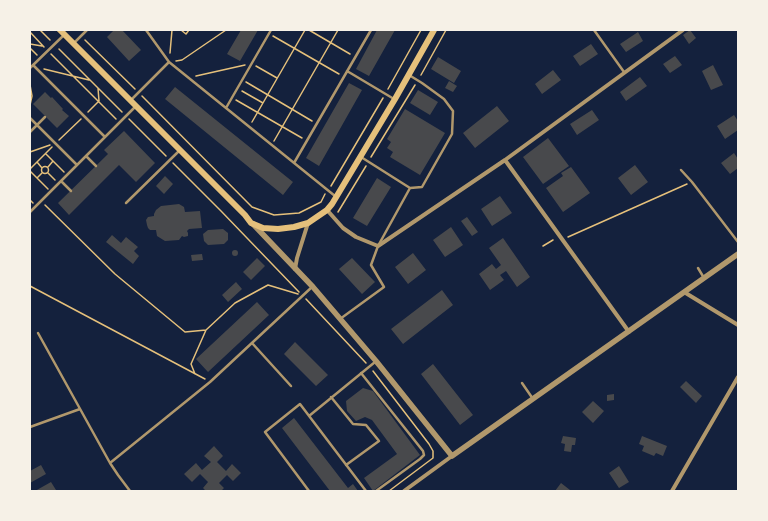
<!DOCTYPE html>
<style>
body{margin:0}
#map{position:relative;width:768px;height:521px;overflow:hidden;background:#14213d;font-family:"Sofia Sans Condensed",sans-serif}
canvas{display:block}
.frame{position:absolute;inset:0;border:31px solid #f6f1e7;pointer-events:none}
</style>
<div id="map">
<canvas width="768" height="521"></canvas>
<div class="frame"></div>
</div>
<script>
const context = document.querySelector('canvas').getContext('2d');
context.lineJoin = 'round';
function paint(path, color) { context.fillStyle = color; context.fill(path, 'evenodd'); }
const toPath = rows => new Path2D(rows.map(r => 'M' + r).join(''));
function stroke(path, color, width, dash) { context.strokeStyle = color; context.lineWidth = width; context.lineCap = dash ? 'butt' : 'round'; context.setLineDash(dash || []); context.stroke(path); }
const building = toPath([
 [114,30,122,30,141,50,129,61,107,37],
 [241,30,258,30,240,61,227,54],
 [377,30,395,30,369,76,356,69],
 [690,30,696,38,689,44,683,35],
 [638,32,643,41,626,52,620,44],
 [591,44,598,54,580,66,573,56],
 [675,56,682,65,670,73,663,64],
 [438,57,461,71,454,83,431,69],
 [713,65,723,85,711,90,702,71],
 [553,70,561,80,542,94,535,84],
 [640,77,647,86,626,101,620,92],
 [449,81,457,86,453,92,445,88],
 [349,83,362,90,319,166,306,158],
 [175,87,293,182,283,195,165,99],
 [418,90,438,102,430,115,410,103],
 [45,92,51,98,52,97,63,109,62,110,69,116,57,128,33,104],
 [497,106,509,121,475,148,463,133],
 [405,109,445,133,420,175,390,157,393,152,387,148,391,142,387,139],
 [592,110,599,120,577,135,570,124],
 [734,115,738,121,738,130,725,139,717,126],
 [124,131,155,163,136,182,119,165,69,215,58,203,108,154,104,150],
 [548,138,569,166,543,184,523,157],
 [734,153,738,159,738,168,730,174,721,163],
 [635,165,648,182,631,195,618,178],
 [571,167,590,193,563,212,546,188,563,176,561,173],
 [165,176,173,184,164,194,156,186],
 [377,178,391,187,367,226,353,218],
 [500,196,512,213,492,226,481,209],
 [179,204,184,207,185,212,200,211,202,228,189,229,187,231,188,233,188,236,184,237,182,236,179,240,165,241,157,236,156,230,150,230,148,228,147,225,146,220,148,217,154,216,154,214,156,210,161,206],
 [467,217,478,232,472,236,461,221],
 [451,227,463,245,445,257,433,240],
 [223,229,228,233,228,240,224,244,208,245,204,241,203,234,208,230],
 [112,235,121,243,126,237,138,247,134,251,139,256,133,264,106,242],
 [503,238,530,277,517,287,506,271,500,275,504,280,490,290,479,274,492,264,496,269,501,265,489,248],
 '232 253a3 3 0 1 1 6 0a3 3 0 1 1-6 0Z',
 [413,253,426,270,408,284,395,267],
 [202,254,203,260,192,261,191,255],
 [257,258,265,266,251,280,243,272],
 [352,258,375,282,362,294,339,269],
 [236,282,242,289,228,302,222,295],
 [442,290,453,305,403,344,391,329],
 [257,302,269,315,208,372,196,359],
 [295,342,328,375,316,386,284,354],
 [433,364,473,415,460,425,421,374],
 [686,381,702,396,696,403,680,387],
 [363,388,373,391,420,455,373,491,364,478,397,454,372,420,365,417,356,421,347,411,346,401],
 [614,394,614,400,607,401,607,395],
 [593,401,604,411,593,423,582,412],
 [294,418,348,488,353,484,358,491,330,491,282,428],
 [563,436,576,438,575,445,572,445,571,452,564,451,565,444,561,443],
 [642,436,667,446,663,456,656,453,654,456,642,451,644,446,639,444],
 [214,446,223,456,217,462,226,471,232,464,241,473,233,481,227,475,219,483,224,488,221,491,206,491,203,488,208,482,200,474,192,482,184,474,196,463,202,470,211,462,204,456],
 [41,465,46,474,30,483,30,471],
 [619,466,629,482,619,488,609,473],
 [51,482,56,490,54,491,35,491],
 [561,483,570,490,569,491,555,491]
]);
const path = toPath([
 [40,30,50,40],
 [181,30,186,34,189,30],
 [309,30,350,54],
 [30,32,44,47],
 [273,36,339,74],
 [85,40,135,89],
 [30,44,42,46],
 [30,48,37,55],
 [59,49,122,112],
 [170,53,172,30],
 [51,54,116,119],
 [176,61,182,60,226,30],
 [256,66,277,78],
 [44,69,89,80],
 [421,75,446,30],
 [196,76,245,65],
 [246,82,312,121],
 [30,85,32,96,30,105],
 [388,89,421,30],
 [242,91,263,103],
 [142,96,252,207,274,215,299,213,321,202,325,194],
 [236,100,302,138],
 [88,112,99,101,98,88],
 [129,119,166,156],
 [252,122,305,30],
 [59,140,81,119],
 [274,141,338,30],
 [30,152,50,145],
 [46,154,64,172],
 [371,157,415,85],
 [37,162,42,168],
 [173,163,221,211,299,292],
 '41.5 170a3.5 3.5 0 1 1 7 0a3.5 3.5 0 1 1-7 0Z',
 [48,167,53,161],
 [30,169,52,147],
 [30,171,48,189],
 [48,173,55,180],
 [37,178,42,173],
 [331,186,383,98],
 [30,200,33,203],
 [45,205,115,274,185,332,206,330],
 [338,212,366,166],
 [568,237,687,184],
 [543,246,553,240],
 [30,286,205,379],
 [306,299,366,363],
 [373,371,429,444,433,451,433,458,389,491],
 [195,374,191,364,206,330,235,303,268,285,298,294]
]);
const service = toPath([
 [146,30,169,62,335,196],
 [594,30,624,72],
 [74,43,87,30],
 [33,65,105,137],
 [30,68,64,35],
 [347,71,394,99],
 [409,75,422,83,444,99,453,111,452,134,422,187,410,188],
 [131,100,169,62],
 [226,108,271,30],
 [30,118,77,165],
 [30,132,45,117],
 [86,156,96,166],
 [294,163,371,30],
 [681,170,692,182,738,242],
 [61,181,71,191],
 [126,203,180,150],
 [30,212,136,106],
 [698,268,704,278],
 [340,319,384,287,371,265,378,246,410,188,361,157],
 [38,333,110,463,118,475,130,491],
 [252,343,291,386],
 [361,373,423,451,424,455,420,459,376,491],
 [522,383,533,399],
 [331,397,353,424,366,425,379,441,346,465],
 [309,416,375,362],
 [30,427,80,409],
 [110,463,210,382,312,287],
 [309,491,265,432,300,404,366,491]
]);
const minor = toPath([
 [505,160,629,332],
 [327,210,343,228,356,237,378,246,505,160,683,30],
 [295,269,297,258,308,223],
 [684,292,738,325],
 [404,491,452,456],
 [672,491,738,377]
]);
const tertiary = toPath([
 [253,224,313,287,376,361,452,456,738,254]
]);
const secondary = toPath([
 [60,30,245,215,251,223,263,228,278,229,294,227,308,223,327,210,332,204,395,99,434,30]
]);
paint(building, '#48494c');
stroke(path, '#e5c07b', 1.5);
stroke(service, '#b1986c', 2.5);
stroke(minor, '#b1986c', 4);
stroke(tertiary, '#b1986c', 5.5);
stroke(secondary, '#e5c07b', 6);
</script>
